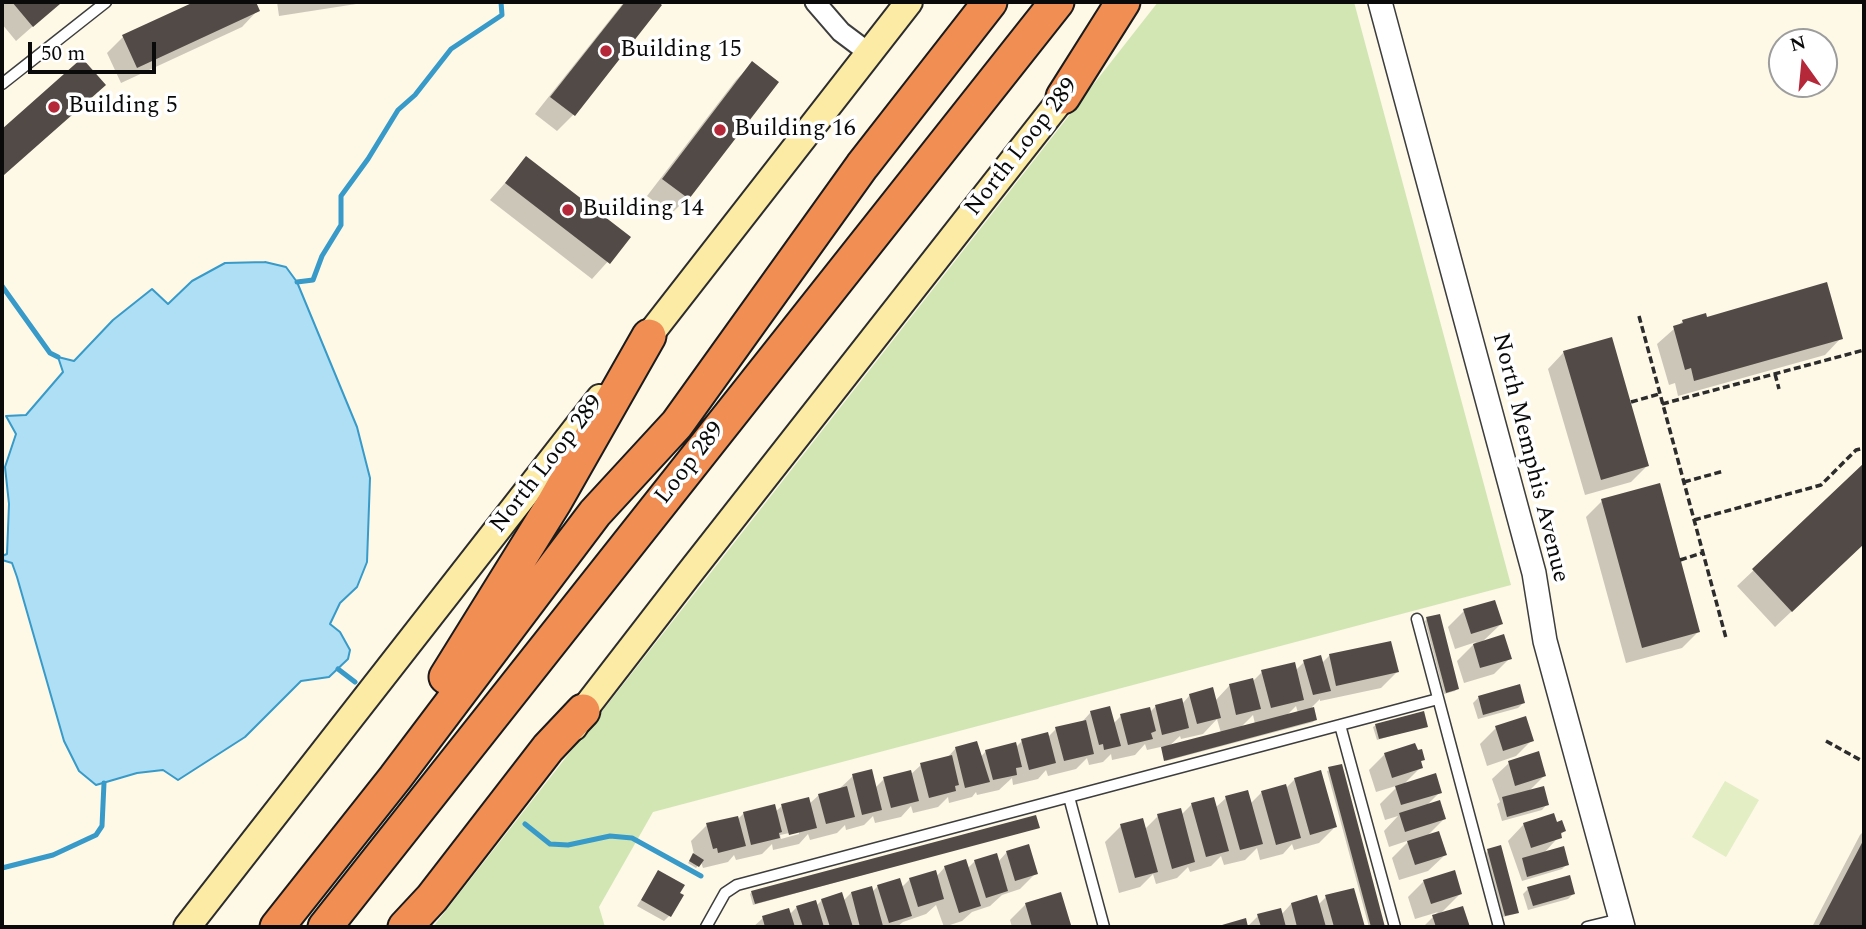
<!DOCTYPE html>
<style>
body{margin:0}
#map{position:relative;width:1866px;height:929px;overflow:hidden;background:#fef8e7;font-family:Spectral,serif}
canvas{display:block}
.frame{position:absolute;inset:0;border:4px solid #0a0a0a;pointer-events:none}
.north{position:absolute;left:1768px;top:28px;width:70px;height:70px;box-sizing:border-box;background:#fff;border:2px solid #9d9d9d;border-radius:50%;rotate:345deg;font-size:19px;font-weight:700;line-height:28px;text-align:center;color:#0a0a0a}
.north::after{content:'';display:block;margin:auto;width:24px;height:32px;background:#b4283a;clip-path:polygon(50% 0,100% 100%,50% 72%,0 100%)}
.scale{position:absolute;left:28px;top:42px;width:128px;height:32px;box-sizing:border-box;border:4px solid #0a0a0a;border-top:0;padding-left:9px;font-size:21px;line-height:24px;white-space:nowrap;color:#0a0a0a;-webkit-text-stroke:5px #fff;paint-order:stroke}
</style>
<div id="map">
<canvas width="1866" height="929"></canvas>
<div class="frame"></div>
<div class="north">N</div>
<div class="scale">50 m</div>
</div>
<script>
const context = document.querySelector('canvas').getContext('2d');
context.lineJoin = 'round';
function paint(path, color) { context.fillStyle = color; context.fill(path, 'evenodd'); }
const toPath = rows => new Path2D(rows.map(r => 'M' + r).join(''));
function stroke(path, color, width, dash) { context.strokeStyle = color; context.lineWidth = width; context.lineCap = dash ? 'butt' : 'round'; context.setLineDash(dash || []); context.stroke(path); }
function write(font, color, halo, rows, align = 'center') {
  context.font = font + ' Spectral,serif'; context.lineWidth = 7; context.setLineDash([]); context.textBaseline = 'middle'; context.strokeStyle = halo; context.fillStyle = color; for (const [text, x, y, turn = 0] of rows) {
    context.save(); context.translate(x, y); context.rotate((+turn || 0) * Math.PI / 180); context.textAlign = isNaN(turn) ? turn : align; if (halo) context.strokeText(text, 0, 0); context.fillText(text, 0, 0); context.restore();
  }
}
const green = toPath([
 [1158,2,1354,2,1511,585,653,812,599,907,605,927,433,927]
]);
const pitch = toPath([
 [1725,781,1759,800,1726,857,1692,837]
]);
const water = toPath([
 [265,262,286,267,297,282,357,427,370,478,367,562,357,587,340,603,330,624,340,632,350,650,348,659,329,677,301,681,245,737,178,780,163,770,137,773,96,785,79,771,64,741,17,577,12,563,2,560,2,556,7,554,9,504,5,467,16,434,6,416,26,415,63,372,58,357,74,361,113,320,152,289,168,304,192,281,225,263,265,262]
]);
const shadow = toPath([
 [2,2,56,2,58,4,16,41,2,24],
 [199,2,254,2,258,10,242,27,121,83,107,53,123,37],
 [277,2,369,2,279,16],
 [624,2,655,2,659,5,573,115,557,131,535,114],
 [752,64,776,82,687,198,671,214,647,196,736,80],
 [527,158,629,238,592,279,490,200],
 [1705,319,1841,338,1825,355,1678,396,1675,383,1669,385,1657,344,1683,321],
 [1564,352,1647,466,1631,482,1585,495,1548,369],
 [1864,466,1864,543,1775,627,1737,586],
 [1602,501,1698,632,1682,648,1626,663,1586,517],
 [1464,611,1501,624,1481,643,1510,658,1494,674,1464,683,1457,661,1476,642,1455,649,1448,627],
 [1427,619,1457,689,1455,691,1444,694,1425,621],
 [1365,648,1397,672,1381,688,1320,701,1320,699,1312,707,1315,720,1313,722,1166,761,1163,748,1165,746,1147,750,1145,744,1135,755,1112,760,1111,754,1103,762,1089,765,1087,758,1076,769,1048,776,1046,770,1038,779,1013,785,1012,778,999,790,977,795,976,792,972,797,949,803,948,797,938,807,913,813,911,806,901,817,875,823,873,816,864,825,846,830,845,825,837,833,810,840,808,834,799,844,773,850,772,844,762,854,736,860,734,855,728,862,703,868,701,862,696,868,688,863,694,854,691,841,707,825,737,820,744,813,775,812,782,806,809,804,819,795,838,790,853,776,875,788,884,779,910,775,921,765,946,759,956,748,979,759,986,751,1015,748,1022,741,1048,737,1056,729,1081,723,1091,712,1113,724,1121,716,1150,712,1156,706,1182,704,1190,695,1215,701,1229,686,1252,680,1252,682,1262,672,1295,671,1304,662,1321,664,1329,656],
 [1296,706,1298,713,1286,716],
 [1253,715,1255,724,1239,729],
 [1217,719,1221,733,1168,747,1180,736,1181,739,1203,734],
 [799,831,799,834,781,839,780,835],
 [1519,686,1523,703,1518,708,1478,719,1473,703,1478,698],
 [1376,725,1426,726,1377,740,1373,727],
 [1496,728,1532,740,1516,756,1487,766,1480,744],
 [1385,754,1423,759,1420,763,1421,767,1402,786,1440,792,1426,806,1444,819,1426,837,1445,855,1428,871,1399,880,1392,858,1410,840,1389,847,1384,831,1398,816,1385,820,1380,804,1399,785,1376,792,1369,770],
 [1509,763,1544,776,1528,792,1547,804,1542,810,1502,821,1497,804,1500,802,1492,779],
 [1340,766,1383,927,1369,927,1327,771],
 [1295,779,1335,827,1319,843,1294,850,1292,844,1283,854,1260,860,1257,848,1245,860,1224,865,1221,856,1211,866,1190,872,1188,867,1177,878,1156,884,1153,874,1140,887,1119,893,1105,842,1121,826,1145,829,1158,816,1181,815,1192,804,1215,808,1226,798,1250,804,1262,792,1285,789],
 [1524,824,1556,824,1564,831,1544,853,1567,864,1562,869,1522,881,1508,841],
 [1038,827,753,905,750,894,752,892],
 [1864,831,1864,927,1812,927,1860,835],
 [1488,851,1517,912,1515,914,1503,917,1486,853],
 [1007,852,1036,873,1020,889,1002,895,990,906,972,912,962,921,944,927,936,905,926,914,903,922,897,927,753,927,763,918,789,915,797,907,816,906,822,900,843,901,851,893,872,892,878,886,901,888,910,879,936,877,945,867,967,869,975,861,998,862],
 [659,872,678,893,669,916,664,921,637,906],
 [1424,881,1460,894,1439,915,1462,908,1469,927,1423,927,1438,912,1415,919,1408,897],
 [1528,889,1573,894,1568,899,1528,910,1523,894],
 [1352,890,1363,927,1247,927,1258,916,1281,915,1291,904,1318,905,1326,897],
 [1026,904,1069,924,1066,927,1012,927,1010,920]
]);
const stream = toPath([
 [297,282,313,280,322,256,341,225,341,196,368,159,398,110,415,95,451,49,502,15,501,2],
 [2,286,50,353,58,357],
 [338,669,355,682],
 [525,824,550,844,568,845,610,836,632,838,701,876],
 [2,868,53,855,96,835,102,826,104,783]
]);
const building = toPath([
 [12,2,58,2,60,4,33,27],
 [194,2,256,2,260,11,137,68,122,35],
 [625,2,658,2,662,5,575,116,550,97],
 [82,58,106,85,4,175,2,173,2,129],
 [752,61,779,82,689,199,662,179],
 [526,156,631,237,610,264,505,183],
 [1827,282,1843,339,1694,381,1691,368,1685,370,1673,326,1683,323,1682,320,1706,313,1707,317],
 [1612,337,1649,466,1601,480,1563,351],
 [1864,463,1864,544,1792,612,1752,569],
 [1660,483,1700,632,1642,648,1601,499],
 [1495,600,1503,624,1471,634,1463,609],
 [1440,614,1459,689,1446,693,1426,617],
 [1504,634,1512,659,1480,668,1473,644],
 [1391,641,1399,672,1336,686,1329,654],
 [1321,655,1331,691,1313,695,1303,660],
 [1295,662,1304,700,1271,708,1261,670],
 [1253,678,1261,709,1236,715,1229,684],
 [1520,684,1525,703,1483,715,1478,696],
 [1213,687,1221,718,1197,724,1189,694],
 [1182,698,1189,728,1162,735,1155,705],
 [1110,706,1121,746,1104,750,1103,744,1099,745,1090,711],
 [1150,707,1156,731,1151,733,1153,739,1128,745,1120,714],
 [1314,707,1317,720,1164,761,1161,747],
 [1424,711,1428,727,1379,739,1375,724],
 [1526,716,1534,741,1503,751,1495,726],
 [1086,720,1094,754,1064,761,1055,727],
 [1048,732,1056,763,1029,770,1021,739],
 [977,741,990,782,965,788,955,747],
 [1016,742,1022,767,1016,768,1017,775,993,780,985,750],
 [1415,743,1418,750,1422,749,1425,760,1421,761,1423,768,1392,778,1384,753],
 [1539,751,1546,776,1515,786,1508,761],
 [952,755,959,785,955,786,956,791,929,798,920,763],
 [1342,764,1385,927,1371,927,1328,767],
 [872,769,882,810,862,815,852,774],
 [911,770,919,801,891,808,883,777],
 [1321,770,1337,827,1310,835,1294,778],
 [1436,773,1442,793,1401,805,1395,786],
 [1286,784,1301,838,1276,845,1261,791],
 [847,786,855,817,826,824,818,794],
 [1544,786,1549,805,1507,817,1502,797],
 [1248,790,1263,844,1240,850,1225,796],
 [809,797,817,828,789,835,781,804],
 [1214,797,1229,851,1206,857,1191,803],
 [1440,800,1446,819,1405,832,1399,813],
 [775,804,782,832,779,833,780,838,751,845,743,812],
 [1181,808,1195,862,1172,869,1157,814],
 [1554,813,1557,822,1562,820,1566,831,1561,833,1562,838,1531,848,1523,823],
 [1036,815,1040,828,755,904,751,891],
 [738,816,746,846,718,853,717,848,713,849,706,823],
 [1143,818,1158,872,1135,878,1120,824],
 [1439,831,1447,855,1415,865,1407,841],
 [1864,839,1864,927,1818,927],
 [1029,844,1038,874,1015,881,1006,851],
 [1501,845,1519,913,1505,916,1487,849],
 [1564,846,1569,865,1527,877,1522,858],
 [693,853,704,860,699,867,689,861],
 [997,853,1008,891,986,898,974,860],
 [966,859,981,906,959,913,944,866],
 [658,870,685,885,680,893,684,895,671,917,641,900],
 [936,870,944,899,918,907,909,878],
 [1455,870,1462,894,1431,904,1423,880],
 [1570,875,1575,894,1533,906,1527,887],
 [900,878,912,916,889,923,877,885],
 [872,886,883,926,860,927,851,892],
 [1354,888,1365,927,1334,927,1325,895],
 [842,892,853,927,830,927,821,899],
 [1061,892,1071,925,1062,927,1032,927,1025,903],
 [1317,895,1326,927,1297,927,1291,903],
 [816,900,824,927,803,927,796,906],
 [1463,906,1470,927,1436,927,1432,915],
 [789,908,795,927,765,927,762,916],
 [1281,908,1286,927,1261,927,1257,914],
 [1246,918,1248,927,1223,927,1222,925]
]);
const path = toPath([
 [1639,316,1726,638],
 [1775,374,1779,389],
 [1631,402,1659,394],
 [1662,404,1864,350],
 [1684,482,1724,471],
 [1694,520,1821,485,1856,450,1864,448],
 [1680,560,1702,553],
 [1826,741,1864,762]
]);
const service = toPath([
 [2,84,106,2],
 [1417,619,1499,927],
 [1340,725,1395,927],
 [1069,797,1104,927],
 [706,927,725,893,737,885,1438,699],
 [1587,927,1620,919]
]);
const minor = toPath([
 [815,2,841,32,869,53]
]);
const tertiary = toPath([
 [1380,2,1534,573,1545,641,1623,927]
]);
const secondary = toPath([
 [637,351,909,2],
 [574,727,583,711,688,575,1074,83],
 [187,927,600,398]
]);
const motorway = toPath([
 [1063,97,1123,2],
 [446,677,554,503,649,336],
 [277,927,395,778,595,513,677,424,862,166,990,2],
 [325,927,1057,2],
 [405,927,432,898,548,748,583,711]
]);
const markers = [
 [606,51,7,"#b4283a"],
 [54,107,7,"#b4283a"],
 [720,130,7,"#b4283a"],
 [568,210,7,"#b4283a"]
];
const poiNames = [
 ["Building 15",620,51],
 ["Building 5",68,107],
 ["Building 16",734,130],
 ["Building 14",582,210]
];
const streetNames = [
 ["North Loop 289",1023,148,-52],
 ["North Memphis Avenue",1529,458,76],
 ["Loop 289",691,464,-52],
 ["North Loop 289",548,465,-52]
];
paint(green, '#d2e6b3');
paint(pitch, '#e3eec5');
paint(water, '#aedff4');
stroke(water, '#379ac8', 2);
paint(shadow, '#0003');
stroke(stream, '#379ac8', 5);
paint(building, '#524a47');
stroke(service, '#3d3d3d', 13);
stroke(minor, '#3d3d3d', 23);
stroke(tertiary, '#3d3d3d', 26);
stroke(secondary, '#2c2c2c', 30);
stroke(motorway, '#1b1b1b', 37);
stroke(path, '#2c2c2c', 3.5, [7, 3.5]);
stroke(service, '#fff', 10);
stroke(minor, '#fff', 19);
stroke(tertiary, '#fff', 23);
stroke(secondary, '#fceba4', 26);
stroke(motorway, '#f08e54', 33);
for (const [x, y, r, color] of markers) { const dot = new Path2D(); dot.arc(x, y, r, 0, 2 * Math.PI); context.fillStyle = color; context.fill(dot); stroke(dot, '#fff', 2.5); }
write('24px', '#0a0a0a', '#fff', poiNames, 'left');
write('24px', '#0a0a0a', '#fff', streetNames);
</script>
